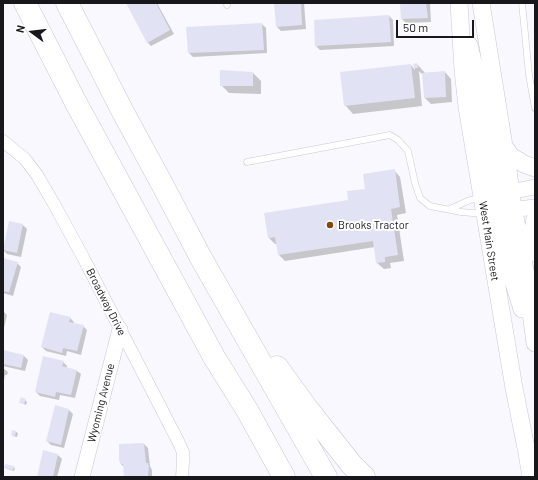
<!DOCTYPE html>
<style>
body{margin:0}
#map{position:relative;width:538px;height:480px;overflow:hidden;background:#f8f8fe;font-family:Barlow,sans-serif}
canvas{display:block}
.frame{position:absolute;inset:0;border:4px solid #17171c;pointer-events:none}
.north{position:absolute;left:12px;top:12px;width:40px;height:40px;-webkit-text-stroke:3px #fff;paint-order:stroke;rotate:285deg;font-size:11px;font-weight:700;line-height:16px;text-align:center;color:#17171c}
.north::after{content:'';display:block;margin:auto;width:14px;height:18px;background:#17171c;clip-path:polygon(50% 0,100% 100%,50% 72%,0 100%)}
.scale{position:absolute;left:396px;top:20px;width:78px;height:18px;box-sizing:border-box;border:2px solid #17171c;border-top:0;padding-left:5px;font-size:12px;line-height:14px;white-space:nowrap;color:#17171c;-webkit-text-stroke:3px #fff;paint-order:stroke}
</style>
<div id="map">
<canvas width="538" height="480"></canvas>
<div class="frame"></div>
<div class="north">N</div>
<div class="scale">50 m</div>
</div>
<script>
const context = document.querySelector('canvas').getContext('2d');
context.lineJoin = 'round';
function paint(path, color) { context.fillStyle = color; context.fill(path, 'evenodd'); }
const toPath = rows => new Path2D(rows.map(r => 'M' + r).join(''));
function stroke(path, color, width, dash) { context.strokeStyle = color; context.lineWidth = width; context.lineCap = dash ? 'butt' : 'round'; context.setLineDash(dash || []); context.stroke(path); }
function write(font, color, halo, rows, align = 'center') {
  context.font = font + ' Barlow,sans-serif'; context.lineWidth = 4; context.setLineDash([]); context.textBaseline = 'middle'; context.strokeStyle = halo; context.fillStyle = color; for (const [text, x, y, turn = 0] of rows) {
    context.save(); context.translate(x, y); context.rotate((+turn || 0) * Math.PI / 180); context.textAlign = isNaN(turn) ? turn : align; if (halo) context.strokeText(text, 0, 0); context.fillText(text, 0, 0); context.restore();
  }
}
const shadow = toPath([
 [127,3,157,3,174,34,151,46,147,42],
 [275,3,304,3,306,29,281,31,277,27],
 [401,3,430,3,431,22,406,23,402,19],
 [389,16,393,20,394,46,320,50,316,46],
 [262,24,266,28,267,53,193,57,189,53,187,28],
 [414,64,417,64,425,73,445,72,451,79,452,102,431,104,425,98,424,76,419,71,422,106,353,114,345,105,411,65,415,70],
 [253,73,261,81,261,94,229,93,221,85],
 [394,170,400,177,406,213,397,215,404,261,390,263,391,268,384,269,377,263,375,247,285,261,279,255,277,244,275,244,269,238,349,201],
 [23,225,27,229,21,257,7,254,3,250],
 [3,259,17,263,21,267,13,296,3,293],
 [3,311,7,315,3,332],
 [70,318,74,322,73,324,83,326,87,330,81,355,67,351,66,356,46,351,42,347],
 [3,351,24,356,28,360,25,371,3,366],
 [63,362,67,366,67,368,77,371,81,374,75,398,60,395,59,400,40,396,36,392],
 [3,368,8,372,7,375,5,375,3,385],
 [25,400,27,402,26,405,20,402],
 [69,410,73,414,64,448,51,445,47,441],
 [16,432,18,433,17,437,13,436,12,434],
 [144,444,148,448,150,466,152,470,152,477,125,477,124,467,121,464,121,462,120,461],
 [58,455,62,459,57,477,38,477],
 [5,467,13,467,15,468,14,471,7,469]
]);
const building = toPath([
 [126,3,156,3,170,30,147,43],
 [274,3,301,3,302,25,276,27],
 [400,3,426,3,428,18,401,19],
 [389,15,391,42,315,46,314,20],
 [262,23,264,50,188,53,186,27],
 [417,63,418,68,414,68,413,64],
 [411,64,415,98,344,106,340,72],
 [220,70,253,72,253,86,220,86],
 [445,71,446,97,424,98,422,73],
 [395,169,400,207,391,209,398,255,385,257,385,262,376,263,373,241,278,255,275,237,268,238,264,213,348,200,347,191,365,189,363,174],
 [9,221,23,224,17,253,3,250],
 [3,258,18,262,9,292,3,291],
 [50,312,71,317,69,322,84,325,77,351,63,348,62,353,41,347],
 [3,350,24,355,21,368,3,364],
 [43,356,64,361,62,366,77,370,71,395,56,392,55,397,35,392],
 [21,397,26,399,24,404,19,403],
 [55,405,69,409,61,445,46,441],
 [12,430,16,431,15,436,11,435],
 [144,443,146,463,148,463,148,465,149,465,148,477,124,477,123,464,120,464,120,461,119,461,119,444],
 [43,450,58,454,53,477,37,477],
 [5,464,14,466,13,470,4,468]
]);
const service = toPath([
 [226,3,227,5],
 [522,3,529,75,535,108],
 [247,162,390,135,398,140,408,151,415,183,420,198,430,206,461,212,484,214],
 [450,209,470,200,481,198]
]);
const minor = toPath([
 [3,141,25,159,37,175,54,204,83,257,178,441,183,452,183,462,182,477]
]);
const tertiary = toPath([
 [499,194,535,187],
 [502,211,535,207],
 [82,477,120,329]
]);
const secondary = toPath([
 [459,3,463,70,467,107,514,388,527,453,531,477],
 [481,3,509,177,512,201,526,275,535,343],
 [469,45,477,78,497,195,500,201,506,206,514,209],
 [504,146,511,156,524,164,535,168],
 [484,199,489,201,494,206,502,222,505,233,513,280,522,309],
 [535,219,532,236,535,253]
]);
const motorway = toPath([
 [25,3,75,101,214,357,247,410,284,477],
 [67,3,124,114,161,182,201,258,326,477],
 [277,367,306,407,351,464,364,477]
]);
const markers = [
 [330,225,4,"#86460d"]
];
const poiNames = [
 ["Brooks Tractor",338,225]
];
const streetNames = [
 ["West Main Street",489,241,81],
 ["Broadway Drive",106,302,63],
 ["Wyoming Avenue",101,403,-76]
];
paint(shadow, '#0003');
paint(building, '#e1e2f4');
stroke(service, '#c7c8d6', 7);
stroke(minor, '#c7c8d6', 13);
stroke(tertiary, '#c7c8d6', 16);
stroke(secondary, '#c7c8d6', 18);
stroke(motorway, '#c7c8d6', 23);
stroke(service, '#fff', 6);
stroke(minor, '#fff', 12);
stroke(tertiary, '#fff', 15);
stroke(secondary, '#fff', 17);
stroke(motorway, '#fff', 22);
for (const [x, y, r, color] of markers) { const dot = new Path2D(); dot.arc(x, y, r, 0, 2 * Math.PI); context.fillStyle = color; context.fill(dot); stroke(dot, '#fff', 1.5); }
write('11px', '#17171c', '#fff', poiNames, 'left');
write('11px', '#17171c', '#fff', streetNames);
</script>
